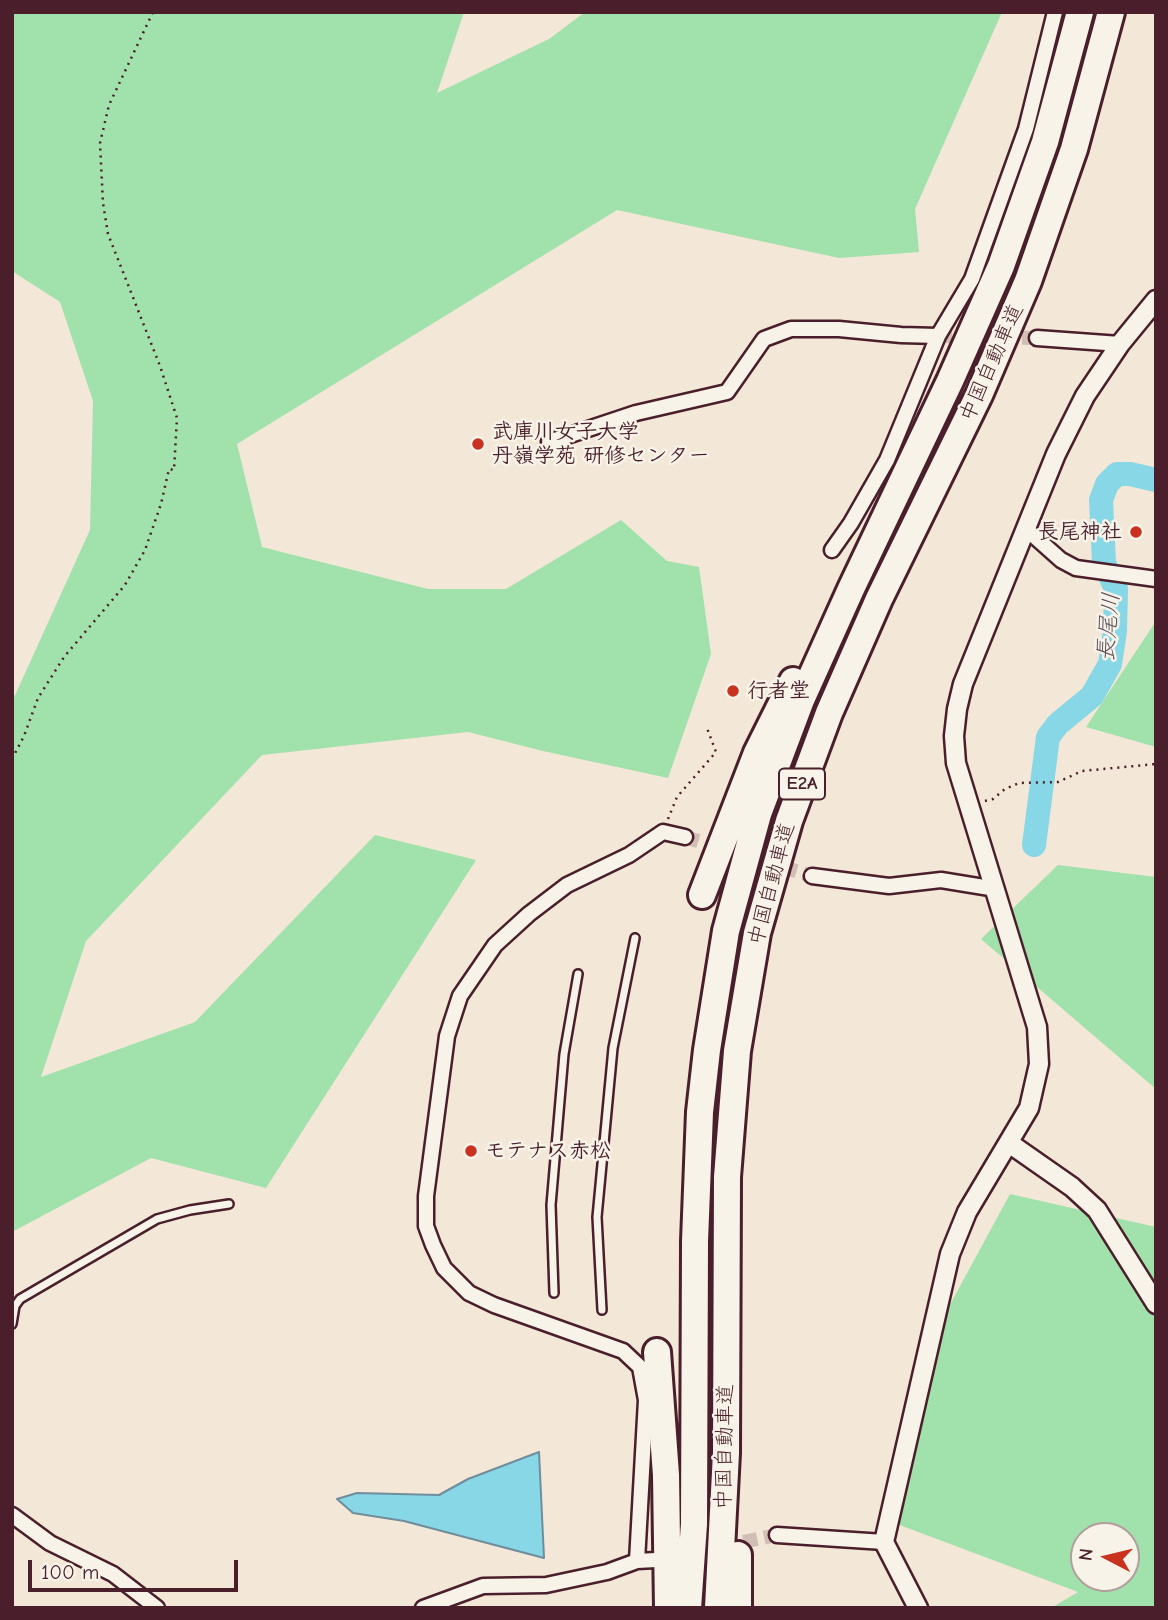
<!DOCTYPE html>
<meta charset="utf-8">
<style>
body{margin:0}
#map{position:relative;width:1168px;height:1620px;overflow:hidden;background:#f3e7d7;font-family:"Comic Neue",sans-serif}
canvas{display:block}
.frame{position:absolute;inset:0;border:14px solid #4a1f2b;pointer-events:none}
.north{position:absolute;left:1070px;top:1522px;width:70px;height:70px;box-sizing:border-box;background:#f7f3e8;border:2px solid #b29e9c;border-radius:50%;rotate:277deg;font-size:19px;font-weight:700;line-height:28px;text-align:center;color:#4a1f2b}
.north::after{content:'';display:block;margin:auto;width:24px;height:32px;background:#c8321e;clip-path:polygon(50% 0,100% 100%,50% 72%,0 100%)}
.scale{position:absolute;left:28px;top:1560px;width:210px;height:32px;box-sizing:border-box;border:4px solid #4a1f2b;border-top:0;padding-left:9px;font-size:21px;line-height:24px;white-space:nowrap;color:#4a1f2b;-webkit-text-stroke:5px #f7f3e8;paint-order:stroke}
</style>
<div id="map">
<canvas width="1168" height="1620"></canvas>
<div class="frame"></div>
<div class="north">N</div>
<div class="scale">100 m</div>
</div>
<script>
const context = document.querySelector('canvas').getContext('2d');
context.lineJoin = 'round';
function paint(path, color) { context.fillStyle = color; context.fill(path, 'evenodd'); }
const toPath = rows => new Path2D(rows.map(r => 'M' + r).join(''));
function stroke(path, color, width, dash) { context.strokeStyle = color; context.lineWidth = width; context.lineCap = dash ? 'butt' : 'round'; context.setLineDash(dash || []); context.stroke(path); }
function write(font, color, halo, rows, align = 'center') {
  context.font = font + ' "Comic Neue","Klee One",sans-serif'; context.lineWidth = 5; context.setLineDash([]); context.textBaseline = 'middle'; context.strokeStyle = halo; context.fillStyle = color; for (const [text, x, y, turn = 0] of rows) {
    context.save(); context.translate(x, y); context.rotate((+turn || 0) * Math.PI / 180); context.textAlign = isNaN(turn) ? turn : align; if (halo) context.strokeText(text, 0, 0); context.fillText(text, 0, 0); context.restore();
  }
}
const green = toPath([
 [12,12,464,12,437,93,549,39,585,12,1002,12,915,209,919,252,839,258,617,210,237,444,262,547,428,589,506,589,621,520,667,561,699,567,711,654,668,778,543,751,468,732,262,755,86,941,41,1077,195,1022,375,835,476,860,266,1188,151,1158,12,1232,12,702,90,530,93,401,60,302,12,271],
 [1156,621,1156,747,1086,727],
 [1058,865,1156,877,1156,1089,981,939],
 [1010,1194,1156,1227,1156,1608,1051,1608,1078,1592,889,1521,946,1312],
 [1084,1536,1126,1536,1126,1578,1084,1578]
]);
const water = toPath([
 [539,1452,544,1558,404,1521,353,1513,337,1499,357,1493,439,1495,468,1479,539,1452]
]);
const river = toPath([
 [1034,845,1048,737,1058,724,1092,696,1110,664,1115,631,1116,589,1104,563,1101,500,1107,484,1117,474,1130,474,1156,480]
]);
const minorTunnel = toPath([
 [938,336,1037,338],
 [685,837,723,849],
 [743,855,812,876],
 [723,1546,777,1535]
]);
const path = toPath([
 [12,759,24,736,38,698,64,657,125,585,145,550,161,504,169,469,174,470,177,418,160,366,108,234,103,203,100,143,109,105,153,12],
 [985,801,993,799,1005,789,1019,783,1058,782,1082,771,1156,764],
 [668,819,677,797,716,752,707,728]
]);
const service = toPath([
 [554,1293,551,1205,564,1054,578,974],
 [602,1310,597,1217,613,1048,635,938],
 [12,1324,15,1306,20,1299,157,1219,190,1210,229,1204]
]);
const minor = toPath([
 [1037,338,1120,344],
 [549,442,636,413,727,392,764,339,791,329,839,329,901,335,938,336],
 [1025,528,1061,560,1076,568,1156,579],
 [832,550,851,523,887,460,938,336,972,279,1026,129,1055,12],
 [812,876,889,886,941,880,996,889],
 [12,1515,50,1543,113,1574,157,1608],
 [777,1535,884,1542],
 [637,1561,646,1400,640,1367,623,1351,494,1305,469,1293,444,1268,433,1245,426,1226,426,1196,447,1036,460,996,495,945,529,914,567,885,629,855,663,832,685,837],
 [423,1608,483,1586,546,1585,607,1572,637,1561,656,1560]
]);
const tertiary = toPath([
 [1009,1143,1072,1187,1097,1210,1156,1304],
 [918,1608,884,1542,950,1254,967,1212,1029,1108,1039,1064,1037,1027,956,763,954,736,957,709,963,684,1056,454,1085,396,1120,344,1156,300]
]);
const motorway = toPath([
 [702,895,757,753,793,681],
 [657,1352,666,1475,668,1608],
 [688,1608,694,1524,695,1241,700,1112,707,1050,726,931,758,814,801,700,851,589,950,381,1001,266,1045,142,1080,12],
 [718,1608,726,1453,727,1177,737,1051,757,933,789,821,829,713,879,599,979,395,1028,281,1074,149,1111,12],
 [738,1608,738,1555]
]);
const markers = [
 [478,444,7,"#c8321e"],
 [1136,532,7,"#c8321e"],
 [733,691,7,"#c8321e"],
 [471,1151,7,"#c8321e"]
];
const shields = [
 [802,784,46]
];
const shieldNames = [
 ["E2A",802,784]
];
const streetNames = [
 ["中国自動車道",992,363,-66],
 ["中国自動車道",772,884,-75],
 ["中国自動車道",725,1447,-89]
];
const poiNames = [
 ["武庫川女子大学",492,432],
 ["丹嶺学苑 研修センター",492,456],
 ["長尾神社",1122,532,"right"],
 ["行者堂",747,691],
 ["モテナス赤松",485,1151]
];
const waterNames = [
 ["長尾川",1109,627,-85]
];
paint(green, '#a1e1ab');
paint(water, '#88d7e6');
stroke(water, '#6f8d9b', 2);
stroke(river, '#88d7e6', 24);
stroke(minorTunnel, '#d1bfb5', 14, [14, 7]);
stroke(service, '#4a1f2b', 12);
stroke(minor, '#4a1f2b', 19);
stroke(tertiary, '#4a1f2b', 23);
stroke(motorway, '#4a1f2b', 32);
stroke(path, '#4a1f2b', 2.5, [2, 5]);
stroke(service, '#f7f3e8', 7);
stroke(minor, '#f7f3e8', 14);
stroke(tertiary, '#f7f3e8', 18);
stroke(motorway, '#f7f3e8', 26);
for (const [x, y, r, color] of markers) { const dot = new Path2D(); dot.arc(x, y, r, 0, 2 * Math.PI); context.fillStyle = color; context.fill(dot); stroke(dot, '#f7f3e8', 2.5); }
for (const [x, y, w] of shields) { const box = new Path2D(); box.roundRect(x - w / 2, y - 15.5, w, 31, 5); context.fillStyle = '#f7f3e8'; context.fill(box); stroke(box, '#4a1f2b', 2); }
write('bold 19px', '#4a1f2b', null, shieldNames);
write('21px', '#4a1f2b', '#f7f3e8', streetNames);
write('bold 21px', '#4a1f2b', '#f7f3e8', poiNames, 'left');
write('italic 23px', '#5a4d5a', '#f7f3e8', waterNames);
</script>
